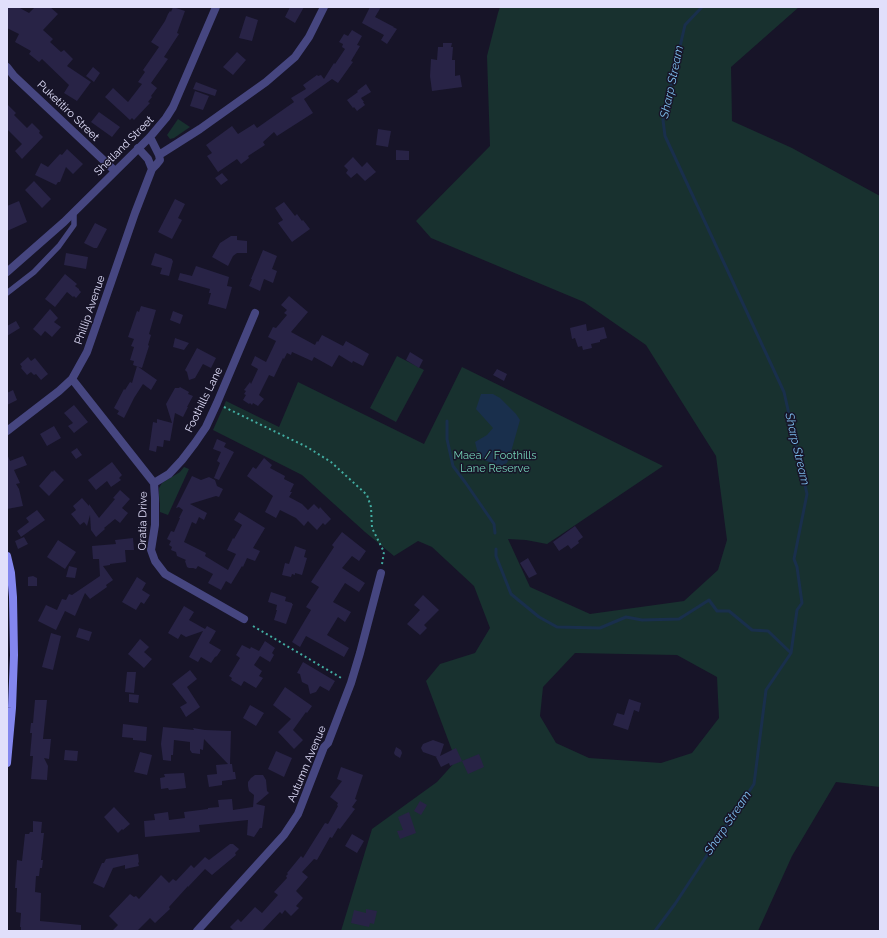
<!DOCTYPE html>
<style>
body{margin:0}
#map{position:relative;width:887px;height:938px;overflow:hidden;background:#171428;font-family:Raleway,sans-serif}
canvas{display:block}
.frame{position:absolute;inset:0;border:8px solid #e1dffb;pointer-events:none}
</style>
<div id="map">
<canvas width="887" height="938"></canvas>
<div class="frame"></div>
</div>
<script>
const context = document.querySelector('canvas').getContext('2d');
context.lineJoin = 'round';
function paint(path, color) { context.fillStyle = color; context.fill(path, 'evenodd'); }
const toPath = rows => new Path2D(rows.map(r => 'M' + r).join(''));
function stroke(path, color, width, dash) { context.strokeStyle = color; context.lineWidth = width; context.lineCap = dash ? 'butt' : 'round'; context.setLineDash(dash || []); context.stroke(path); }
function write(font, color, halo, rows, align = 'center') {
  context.font = font + ' Raleway,sans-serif'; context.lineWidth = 3; context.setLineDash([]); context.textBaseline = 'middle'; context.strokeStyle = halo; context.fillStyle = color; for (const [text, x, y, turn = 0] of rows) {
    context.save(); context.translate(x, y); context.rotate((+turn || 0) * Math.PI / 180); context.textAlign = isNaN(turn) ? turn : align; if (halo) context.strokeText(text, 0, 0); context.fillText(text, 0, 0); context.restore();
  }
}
const green = toPath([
 [500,7,799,7,731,67,732,121,792,148,880,196,880,787,836,782,792,856,758,931,341,931,372,829,437,782,456,761,426,681,440,664,475,653,490,628,474,586,432,547,418,541,394,556,365,532,302,475,213,430,226,401,279,427,298,382,424,444,462,367,663,466,547,544,526,540,508,539,530,587,590,614,684,601,718,570,727,540,716,456,646,345,584,302,431,238,416,221,490,146,487,56,498,13],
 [575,653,677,655,717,677,719,718,692,753,661,763,589,758,556,743,540,716,543,687],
 [178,119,190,127,174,138,170,139,167,135],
 [397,356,424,370,396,422,370,408],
 [184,467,189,469,168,515,160,512,160,504,159,495,159,488,162,483,180,472]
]);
const water = toPath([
 [481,394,493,394,500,398,516,414,520,420,511,452,507,463,500,466,484,460,478,454,475,442,487,435,493,428,476,409]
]);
const stream = toPath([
 [447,421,447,439,453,466,465,482,494,524,495,533],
 [496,549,496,556,511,594,539,617,557,627,600,628,626,617,642,620,679,619,709,600,717,611,729,611,752,630,768,631,791,653],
 [655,931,675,904,754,784,766,690,791,653,797,610,802,603,797,567,794,559,807,494,784,392,665,136,663,120,685,25,702,7]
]);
const building = toPath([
 [7,7,18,7,29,13,35,7,50,7,58,14,43,30,53,39,50,42,61,52,64,50,73,59,67,66,91,82,77,101,64,93,69,85,42,59,39,62,29,54,31,51,15,42,19,34,7,28],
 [173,7,185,11,177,33,179,34,164,57,168,59,151,83,157,88,151,96,152,97,148,102,150,103,134,120,132,118,130,120,105,97,113,88,128,102,142,84,138,82,145,72,143,70,159,47,151,42,165,21,168,14,170,11,171,12],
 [290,7,304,7,295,23,285,17],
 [370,7,381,7,375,17,394,27,393,27,397,29,387,44,381,40,384,35,362,23],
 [246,16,258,20,252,41,239,38],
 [352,30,362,36,357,45,360,46,351,61,353,62,338,83,332,79,304,99,313,113,277,136,274,132,263,142,265,145,248,156,249,158,241,164,237,159,218,172,207,156,212,153,206,145,232,126,238,134,254,124,257,128,294,102,291,98,306,89,303,85,317,75,318,76,321,75,324,79,334,63,335,64,345,49,342,47,343,44,339,42,344,34,348,36],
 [443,43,452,43,451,47,453,47,452,60,455,60,455,76,460,75,462,87,432,91,430,76,431,59,437,60,438,47,443,47],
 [237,52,246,60,233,75,223,67],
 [93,67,100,73,94,82,86,76],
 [196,82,217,90,215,96,193,89],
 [366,84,371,92,361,98,364,102,363,102,365,105,357,111,354,107,353,108,347,100,358,92,357,91],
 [195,91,209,96,203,110,190,106],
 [7,104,16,113,14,115,27,128,32,123,40,131,39,133,43,137,22,159,15,151,22,144,7,129],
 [99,112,120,127,112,137,91,122],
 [378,129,391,131,388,147,376,145],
 [67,149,83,164,73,174,66,167,60,182,58,182,56,185,35,175,41,163,48,167,60,154,62,155],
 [396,150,409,151,409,160,396,160],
 [353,157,362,167,367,162,376,172,365,181,357,173,351,178,346,173,348,170,344,166],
 [222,173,228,180,221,185,215,178],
 [34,181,51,199,42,208,25,190],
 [175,199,185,204,178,218,182,220,172,239,158,232],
 [19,201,27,222,7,231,7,206],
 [284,202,295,216,297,214,302,221,303,220,310,229,292,242,278,223,283,220,275,208],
 [95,223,107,229,97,248,94,248,84,243],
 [231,236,237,236,237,240,247,241,247,253,237,253,233,256,228,266,212,257,220,243],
 [263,250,277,256,272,269,277,271,273,283,264,279,260,291,249,286,252,279,251,279],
 [66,253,88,257,86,269,64,265],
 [155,253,172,259,172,260,173,261,169,276,160,274,162,268,151,265],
 [196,266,229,277,227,286,232,287,226,309,208,304,211,293,209,293,210,289,178,280,180,273,192,276],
 [65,274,77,284,75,286,79,289,79,290,81,292,76,298,74,296,73,297,67,292,55,307,45,299],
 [289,296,308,312,291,332,315,345,317,341,318,342,322,335,343,346,346,341,369,354,363,366,353,361,352,363,339,355,332,367,314,357,312,361,292,352,291,355,287,353,284,359,283,358,274,377,269,375,259,395,264,399,258,406,253,403,252,405,250,403,249,404,243,400,246,395,244,394,246,391,244,390,250,382,251,384,258,369,251,365,255,356,266,362,276,341,268,337,273,327,276,328,287,315,284,313,287,310,281,305],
 [141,306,156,310,149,334,151,335,148,345,149,346,142,368,133,365,134,361,130,360,134,347,131,346,134,339,128,337,137,311,139,312],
 [50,309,58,318,54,322,61,327,52,337,45,331,41,336,33,329],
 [173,311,183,315,180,324,170,320],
 [16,321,20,328,7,336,7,326],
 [586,324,587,331,604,327,607,338,600,340,600,342,591,344,592,348,583,350,582,346,578,347,575,338,572,339,570,328],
 [175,338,189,343,184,350,173,347],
 [197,348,216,358,211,368,203,364,195,378,189,380,187,372,185,370],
 [410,352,423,360,419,368,406,360],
 [28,357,31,361,35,358,48,374,41,380,36,374,34,375,31,372,27,375,21,368,22,367,20,364],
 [137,366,157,380,151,390,143,384,134,398,124,418,117,414,119,411,114,408,124,389,125,390,130,382,132,383],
 [497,369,507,374,504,381,493,375],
 [180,387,189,392,188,394,193,396,187,407,188,407,183,417,175,413,170,441,164,440,163,447,157,446,156,452,149,450,153,422,157,423,157,419,172,423,166,404,175,388,179,388],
 [13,390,17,400,7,405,7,393],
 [74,405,88,422,74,433,68,426,73,423,64,413],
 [54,426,61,438,47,446,40,434],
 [217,439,226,443,224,447,234,452,219,480,214,478,220,463,217,461,221,452,213,449],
 [77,448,82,455,76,459,71,452],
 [7,454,10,461,23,456,27,465,14,470,20,483,16,484,19,489,23,506,7,509],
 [264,458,272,465,270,468,285,476,284,479,294,484,290,492,292,492,289,497,302,504,308,510,314,504,319,509,320,507,331,519,325,525,323,523,317,530,308,521,304,526,296,518,280,510,276,518,265,512,273,496,247,476,253,467,256,469],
 [112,462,122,475,119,478,121,480,111,487,107,481,96,490,88,480],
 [54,470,64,480,49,496,39,486,52,471,53,472],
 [192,476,201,480,209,477,215,480,217,486,223,489,219,497,216,496,190,504,207,513,204,520,199,517,196,524,192,522,184,542,206,553,205,556,228,570,236,554,227,550,233,538,234,539,242,525,234,520,239,512,265,528,253,548,260,551,255,561,247,558,243,567,242,566,231,584,226,581,221,590,208,583,213,574,198,566,196,569,193,568,189,568,187,567,185,561,186,560,177,556,176,552,171,550,172,547,169,545,171,541,167,539,171,531,174,532,180,518,179,518,183,510,179,507,176,508],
 [120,490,130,499,122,508,128,513,120,523,115,519,104,528,105,529,96,537,91,530,90,515,87,526,84,522,80,525,71,514,76,510,73,506,82,498,89,506,89,504,99,518,115,499,113,498],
 [37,510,45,520,21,537,17,531,29,522,26,518],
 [575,526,583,537,578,541,579,543,571,549,568,545,559,551,553,542],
 [342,532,366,551,359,561,352,556,342,568,365,583,359,592,345,583,333,602,351,612,345,622,338,617,327,635,349,648,344,657,306,636,300,647,292,642,311,610,306,607,319,587,311,582,334,547,332,545],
 [24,537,28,544,18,549,15,541],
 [133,538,134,550,125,550,126,562,110,564,110,565,103,566,113,580,106,585,107,587,90,599,85,593,75,616,65,611,56,630,38,621,46,605,57,610,62,599,66,600,69,594,72,595,100,576,99,559,93,559,92,546,116,544,115,540],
 [58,540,76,552,65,569,47,557],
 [295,546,306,550,304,557,307,558,302,575,295,573,295,575,292,574,291,577,282,575,285,563,289,564],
 [528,558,537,574,529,578,520,563],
 [69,566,77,568,75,578,66,577],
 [33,576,37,578,37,586,28,586,28,577],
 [137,577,146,583,142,590,150,595,144,604,141,602,136,610,122,602],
 [271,592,286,597,285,601,292,603,292,604,293,604,286,624,274,620,277,610,276,610,277,605,268,602],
 [423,595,439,610,424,625,427,628,420,635,407,624,420,610,414,605],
 [184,606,194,612,189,620,205,629,207,626,216,631,209,643,221,650,217,656,215,657,211,663,201,657,198,662,189,657,203,631,186,637,181,634,178,639,168,633],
 [79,628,92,632,89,641,76,637],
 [51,633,61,636,53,670,42,667],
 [140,639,149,647,144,652,152,659,144,668,128,654],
 [265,641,275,648,272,653,274,655,270,662,260,656,254,665,262,671,259,676,263,678,256,688,244,681,241,686,231,680,232,678,229,676,240,658,236,655,242,645,250,649,251,647,259,651],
 [303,662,335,681,329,691,320,686,316,692,310,694,308,685,302,682,300,674,297,673],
 [190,670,197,679,187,687,200,707,186,717,180,707,187,703,172,684],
 [127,672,136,672,134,693,125,692],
 [285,687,312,706,307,713,306,712,293,730,303,740,294,749,278,732,291,719,273,705],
 [129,694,139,695,138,703,129,702],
 [629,699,641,703,639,712,634,710,628,730,613,725,617,713,624,715],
 [35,700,47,700,43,739,51,739,49,759,44,758,48,766,47,780,31,779,33,756,30,756,32,733,30,733,31,723,33,723],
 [250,705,264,713,256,726,243,718],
 [123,724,147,727,146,741,133,740,133,738,122,737],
 [163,727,194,730,193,728,205,730,231,731,230,764,232,764,233,772,235,772,236,779,222,781,222,785,209,787,207,775,217,774,216,765,228,764,204,739,203,750,200,749,200,754,192,753,190,750,190,742,174,740,173,755,171,755,171,761,163,760,161,744],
 [433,740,444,744,440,756,456,748,462,761,450,766,449,763,441,767,436,757,437,757,423,752,421,748,423,744],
 [396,747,401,750,402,753,400,758,395,755,394,753],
 [65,750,78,751,77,761,64,760],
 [276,751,292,758,284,777,268,769],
 [140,752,152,755,147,775,134,772],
 [479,754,484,767,468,774,462,761],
 [341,767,363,775,355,799,357,800,352,807,355,809,340,829,338,828,332,838,330,837,317,860,314,859,302,872,308,877,296,891,303,898,296,906,299,908,291,916,285,910,282,914,280,912,262,931,234,931,230,927,238,919,241,922,255,907,262,913,278,895,274,892,287,878,286,876,288,874,287,873,301,856,303,858,325,823,328,824,338,806,337,805,338,803,330,797,342,781,337,779],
 [184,773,186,788,169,790,168,788,161,789,160,778,165,777,164,774],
 [255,775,263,775,266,780,267,791,269,793,256,804,265,806,262,828,260,828,254,837,247,835,248,820,199,825,200,832,145,837,144,821,155,820,154,814,168,812,169,820,185,818,184,812,208,809,208,808,219,807,218,800,232,799,233,810,253,807,254,795,249,791,248,786,248,782,251,778],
 [420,801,427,805,421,815,414,811],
 [114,807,130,824,123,830,122,829,118,833,104,817],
 [409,812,416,833,400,839,397,831,403,830,398,817],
 [33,821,42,822,41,833,44,833,41,860,43,860,42,868,40,868,39,876,36,876,35,892,41,893,40,921,81,925,81,931,21,931,21,927,20,927,21,913,16,912,17,888,15,888,17,860,22,861,25,834,29,834,30,832,33,832],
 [352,834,364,841,357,853,345,846],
 [230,844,233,844,239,849,235,853,236,855,212,875,205,869,188,887,188,886,169,907,170,909,155,923,150,918,137,931,112,931,118,925,109,916,130,894,134,897,136,896,139,899,161,875,169,883,173,879,176,881,191,865,194,868,205,857,209,860],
 [138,854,139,862,138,863,139,866,125,869,125,865,113,868,104,888,93,883,102,863,104,863,106,859],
 [366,909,377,911,374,924,370,923,369,927,351,923,354,910,366,913]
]);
const path = toPath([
 [224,407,307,447,331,462,367,495,371,507,372,528,384,552,382,564],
 [253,626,343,679]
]);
const lane = toPath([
 [7,293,34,272,59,246,74,225,74,212]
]);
const street = toPath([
 [7,67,14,76,115,171],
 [138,148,148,159,152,169],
 [159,155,200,129,266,82,295,57,309,37,324,7],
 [7,272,64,222,150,137,166,118,173,107,216,7],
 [72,379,154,483,155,498,155,525,151,550,155,561,165,574,244,619],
 [7,431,59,391,72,379,87,352,135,213,152,169,156,165,160,160,159,155,150,137],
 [154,483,169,474,182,460,195,443,206,427,217,403,255,313],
 [197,931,284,835,298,814,324,747,328,743,351,683,360,653,381,573]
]);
const secondary = toPath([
 [7,556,11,573,13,597,14,655,12,708,7,763]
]);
const streetNames = [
 ["Puketitiro Street",68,111,44],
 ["Shetland Street",124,146,-45],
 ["Phillip Avenue",90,310,-71],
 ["Foothills Lane",204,400,-64],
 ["Oratia Drive",143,521,-89],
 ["Autumn Avenue",307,764,-67]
];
const parkNames = [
 ["Maea / Foothills",495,456],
 ["Lane Reserve",495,469]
];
const waterNames = [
 ["Sharp Stream",672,82,-78],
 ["Sharp Stream",797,449,77],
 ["Sharp Stream",728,823,-56]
];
paint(green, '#18312f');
paint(water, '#192f4c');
stroke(stream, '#192f4c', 3);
paint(building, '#282346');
stroke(path, '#42aca1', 2, [2, 3]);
stroke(lane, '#464680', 5.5);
stroke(street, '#464680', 8);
stroke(secondary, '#8386ee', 8);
write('11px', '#e1dffb', '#171428', streetNames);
write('11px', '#74d2b6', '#171428', parkNames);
write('italic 12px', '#7cbdec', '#171428', waterNames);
</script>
